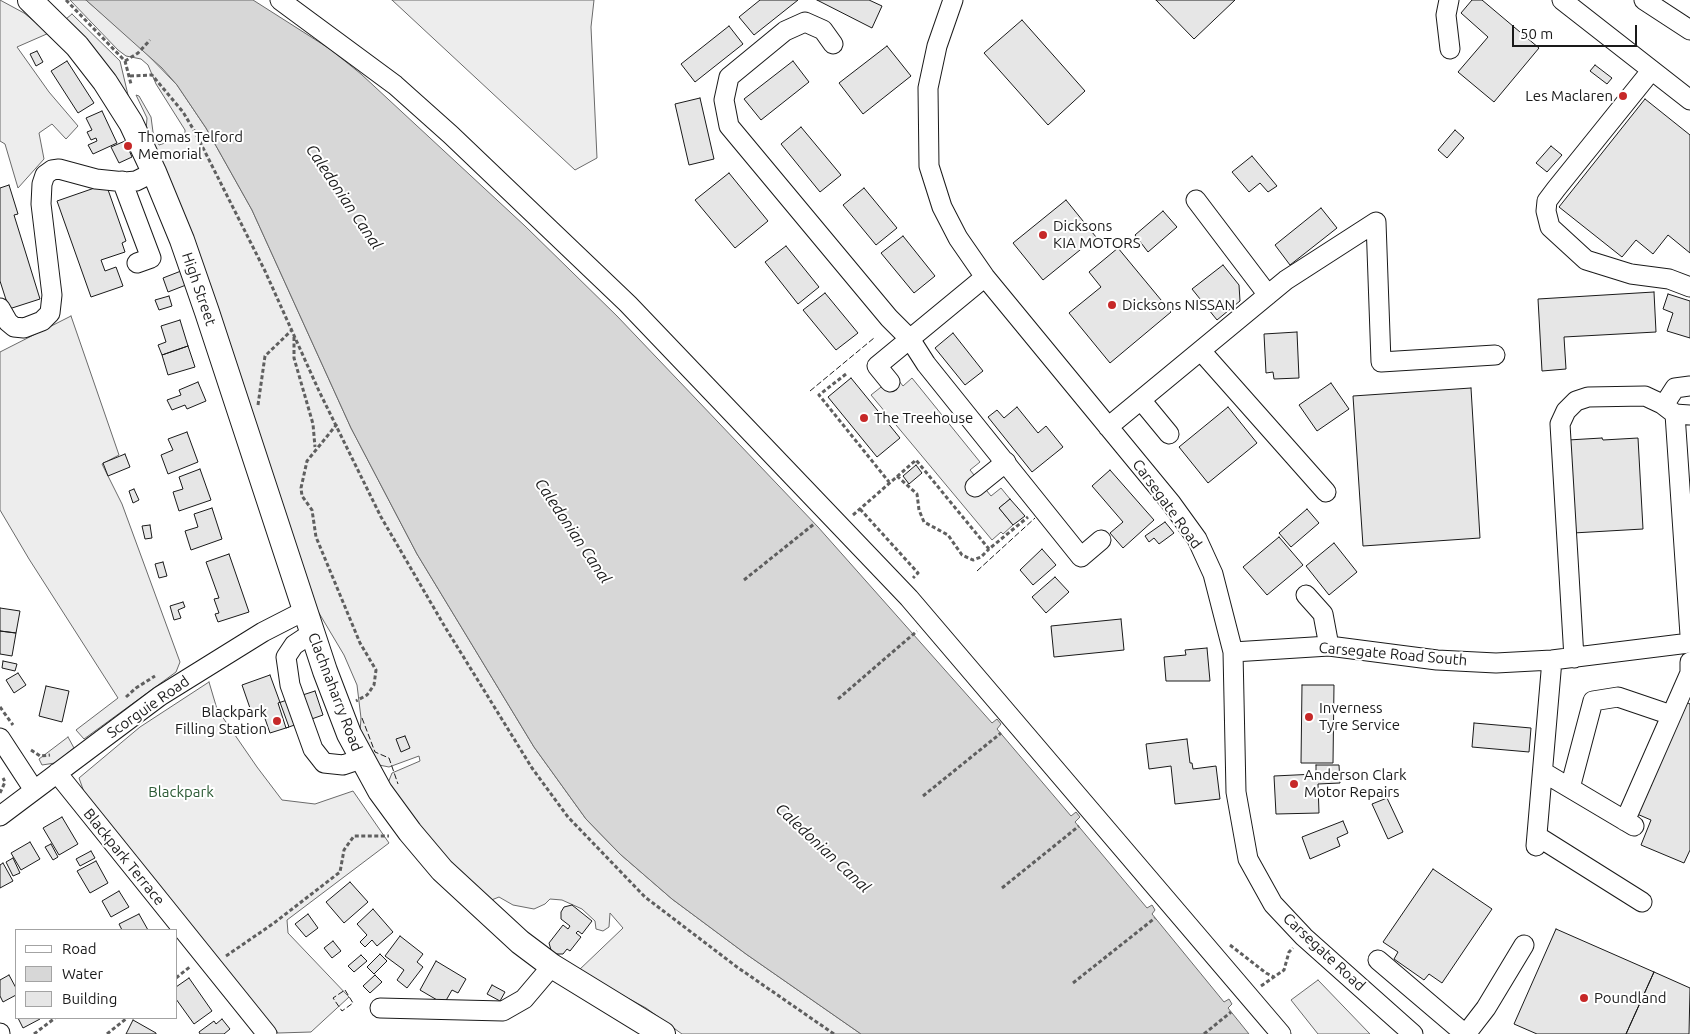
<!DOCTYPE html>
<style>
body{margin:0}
#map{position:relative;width:1690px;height:1034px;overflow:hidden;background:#fff;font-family:Ubuntu,sans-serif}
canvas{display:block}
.legend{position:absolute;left:15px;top:929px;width:162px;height:90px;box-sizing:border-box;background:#fff;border:1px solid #a3a3a3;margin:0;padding:6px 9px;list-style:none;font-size:15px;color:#1a1a1a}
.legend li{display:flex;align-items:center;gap:10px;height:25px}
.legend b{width:25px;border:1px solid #a3a3a3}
.scale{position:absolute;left:1512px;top:25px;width:125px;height:22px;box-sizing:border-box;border:2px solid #1a1a1a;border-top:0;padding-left:6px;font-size:15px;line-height:18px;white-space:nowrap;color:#1a1a1a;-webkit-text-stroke:4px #fff;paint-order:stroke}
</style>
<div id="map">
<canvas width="1690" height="1034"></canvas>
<ul class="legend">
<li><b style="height:6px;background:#fff"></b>Road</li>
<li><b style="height:14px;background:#d7d7d7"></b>Water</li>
<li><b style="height:14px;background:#e6e6e6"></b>Building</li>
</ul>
<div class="scale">50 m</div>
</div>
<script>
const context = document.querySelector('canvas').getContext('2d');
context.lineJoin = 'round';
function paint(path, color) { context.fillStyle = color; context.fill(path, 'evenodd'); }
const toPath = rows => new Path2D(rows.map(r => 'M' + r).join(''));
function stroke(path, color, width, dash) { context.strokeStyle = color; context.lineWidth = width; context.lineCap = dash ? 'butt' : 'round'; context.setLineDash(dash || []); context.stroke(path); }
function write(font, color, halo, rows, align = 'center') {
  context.font = font + ' Ubuntu,sans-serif'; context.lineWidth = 4; context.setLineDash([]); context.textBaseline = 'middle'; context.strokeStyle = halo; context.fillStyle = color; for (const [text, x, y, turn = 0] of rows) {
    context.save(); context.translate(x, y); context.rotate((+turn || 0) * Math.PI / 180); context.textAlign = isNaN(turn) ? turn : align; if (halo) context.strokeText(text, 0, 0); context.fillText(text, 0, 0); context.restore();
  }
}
const built = toPath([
 [0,0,24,13,49,33,17,47,49,92,78,126,66,139,52,124,39,133,44,159,18,188,5,144,0,141,0,0],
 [70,0,86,0,140,47,177,85,206,128,252,210,351,428,417,554,534,747,586,819,620,854,672,899,746,954,861,1034,682,1034,646,1008,578,971,623,928,610,913,609,927,603,931,596,929,595,921,582,909,562,900,550,899,545,904,534,909,513,905,499,897,489,901,429,841,388,783,392,773,420,761,419,756,389,767,379,765,360,732,361,718,357,685,344,655,316,608,146,131,147,118,136,95,139,96,151,117,153,132,159,145,180,138,185,134,185,130,156,84,148,65,141,59,126,56,118,50,70,0],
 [392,0,594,0,591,27,597,158,575,170,392,0],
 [72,14,120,61,128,95,125,97,66,19,72,14],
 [71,316,119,455,102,464,122,504,180,662,176,672,84,739,76,730,118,698,29,559,0,510,0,352,71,316],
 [895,376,903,386,912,378,980,462,970,470,991,496,1001,488,1010,499,999,508,1013,525,1003,534,1001,532,992,540,871,395,895,376],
 [209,682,217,709,257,767,282,800,315,804,353,791,389,843,287,920,288,933,349,997,311,1032,278,1033,84,792,79,778,140,727,209,682],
 [68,737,74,748,55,763,42,765,39,759,68,737],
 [1318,980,1370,1034,1318,1034,1291,1000,1318,980]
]);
const water = toPath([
 [86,0,253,0,330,49,361,74,525,226,617,316,818,527,992,723,997,719,1001,724,997,729,1071,816,1076,812,1080,817,1075,822,1147,908,1152,905,1155,910,1152,914,1224,1002,1229,999,1232,1004,1228,1008,1249,1034,861,1034,746,954,672,899,620,854,586,819,534,747,417,554,351,428,252,210,206,128,177,85,162,68,86,0]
]);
const building = toPath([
 [760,0,798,0,754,35,739,17,760,0],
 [817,0,869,0,882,6,872,28,817,0],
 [1156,0,1235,0,1194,39,1156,0],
 [1472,0,1482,0,1539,48,1494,102,1458,72,1488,37,1461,13,1472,0],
 [1022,20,1085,91,1048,125,984,53,1022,20],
 [729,26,743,44,695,82,681,64,729,26],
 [887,46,911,76,863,114,839,83,887,46],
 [37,51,43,62,36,66,30,54,37,51],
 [67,61,94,103,78,113,51,71,67,61],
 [793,61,809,82,761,120,744,99,793,61],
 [1595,65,1612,78,1607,84,1590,71,1595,65],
 [700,98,714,159,689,165,675,104,700,98],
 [1645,99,1690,135,1690,253,1668,235,1653,254,1636,240,1622,257,1559,207,1645,99],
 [102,111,117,143,93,154,88,145,97,141,96,138,91,140,87,132,92,130,86,118,102,111],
 [801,127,841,175,820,192,781,144,801,127],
 [1455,130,1464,138,1447,158,1438,150,1455,130],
 [125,141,132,157,119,163,111,147,125,141],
 [1551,146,1562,155,1547,172,1536,163,1551,146],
 [1252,156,1277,186,1268,192,1260,183,1249,192,1232,172,1252,156],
 [729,173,768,221,735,248,695,200,729,173],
 [106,184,126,241,122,243,125,252,101,260,105,271,116,267,123,286,91,297,57,201,106,184],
 [9,185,18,214,14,215,40,299,9,309,0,281,0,188,9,185],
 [864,188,897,228,876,245,843,205,864,188],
 [1066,200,1096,237,1043,280,1013,243,1066,200],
 [1321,208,1337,228,1290,265,1275,245,1321,208],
 [1163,211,1177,227,1148,252,1135,235,1163,211],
 [903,236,935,276,914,293,881,253,903,236],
 [786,246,819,287,798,304,765,262,786,246],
 [1118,248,1171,312,1110,363,1069,313,1101,287,1089,272,1118,248],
 [1223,265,1239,285,1240,301,1217,320,1192,289,1223,265],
 [181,271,186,285,168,292,163,278,181,271],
 [1654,292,1656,332,1564,337,1566,369,1542,371,1538,299,1654,292],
 [825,293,858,333,836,350,803,310,825,293],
 [1668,294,1690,301,1690,338,1667,331,1673,313,1663,309,1668,294],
 [169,296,172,306,159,310,155,300,169,296],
 [180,320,188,346,162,355,158,345,166,342,161,326,180,320],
 [1297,332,1299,378,1274,379,1273,372,1266,373,1264,334,1297,332],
 [953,333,983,371,965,385,935,348,953,333],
 [188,346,195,367,168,375,162,355,188,346],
 [851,378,900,438,877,457,828,397,851,378],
 [198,382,206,401,187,409,185,405,172,410,167,400,181,395,179,390,198,382],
 [1331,383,1349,409,1317,431,1299,405,1331,383],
 [1471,388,1480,538,1363,546,1353,396,1471,388],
 [1017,407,1038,433,1046,426,1063,447,1032,472,988,417,997,410,1004,418,1017,407],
 [1228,407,1257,443,1208,483,1179,447,1228,407],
 [187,432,198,462,168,474,161,455,173,450,168,439,187,432],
 [1602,438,1603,440,1638,438,1643,529,1573,533,1568,440,1602,438],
 [125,454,130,467,108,476,103,463,125,454],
 [916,465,922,473,909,484,903,476,916,465],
 [200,469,211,500,179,511,173,492,183,489,179,477,200,469],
 [1110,470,1154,520,1123,548,1110,533,1123,522,1092,486,1110,470],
 [134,489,139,500,133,503,129,491,134,489],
 [1010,499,1025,516,1013,525,999,508,1010,499],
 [212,508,222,539,191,550,185,531,198,527,194,514,212,508],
 [1307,509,1319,523,1291,547,1279,533,1307,509],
 [1165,522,1174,533,1159,544,1154,538,1149,542,1145,536,1165,522],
 [150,525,152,538,145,539,142,526,150,525],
 [1279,537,1303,565,1267,595,1243,567,1279,537],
 [1334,543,1357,572,1329,595,1306,566,1334,543],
 [1042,549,1056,565,1033,585,1020,570,1042,549],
 [229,554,249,612,218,622,215,614,219,613,214,599,219,598,206,562,229,554],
 [163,562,167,576,159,578,155,564,163,562],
 [1055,577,1069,592,1046,613,1032,597,1055,577],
 [183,602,185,607,178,610,181,618,174,620,170,606,183,602],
 [0,608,20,611,16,633,0,631,0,608],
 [1121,619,1124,650,1054,657,1051,626,1121,619],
 [0,631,16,633,12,656,0,654,0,631],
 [1207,648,1210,681,1166,681,1164,657,1186,655,1185,650,1207,648],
 [3,661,17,664,15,671,2,668,3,661],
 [18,673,26,685,14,693,6,680,18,673],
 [270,675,289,727,270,733,261,707,251,711,242,685,270,675],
 [1302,685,1334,685,1333,763,1301,763,1302,685],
 [46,686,69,691,62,722,39,716,46,686],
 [315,691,323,715,286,728,278,703,315,691],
 [1684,701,1690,704,1690,850,1684,863,1641,845,1651,820,1637,814,1684,701],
 [1474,723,1531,728,1529,752,1472,747,1474,723],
 [405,736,410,748,401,752,396,739,405,736],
 [1187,739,1190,763,1192,763,1193,769,1216,766,1220,799,1175,804,1171,766,1149,769,1146,744,1187,739],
 [1316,765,1339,765,1340,783,1318,784,1319,813,1276,814,1274,776,1316,774,1316,765],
 [1387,798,1403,832,1388,839,1372,804,1387,798],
 [62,817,78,844,59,855,43,828,62,817],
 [1343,821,1348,833,1337,838,1340,846,1310,859,1302,837,1343,821],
 [30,842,40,859,21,870,11,853,30,842],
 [51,844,58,857,53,860,45,847,51,844],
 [91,851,95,858,80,866,76,859,91,851],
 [13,858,20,873,13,876,6,862,13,858],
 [96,861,108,883,90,893,77,871,96,861],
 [3,863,13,881,0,888,0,865,3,863],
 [1433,869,1492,909,1442,983,1429,974,1424,980,1394,959,1398,952,1383,942,1433,869],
 [350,882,368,902,344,923,326,902,350,882],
 [119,891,129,907,111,917,102,901,119,891],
 [572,905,592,921,582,934,578,931,576,933,581,937,570,951,567,949,563,954,556,954,551,950,549,943,563,925,568,929,570,926,561,919,561,912,564,907,572,905],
 [373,909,393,932,377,946,372,940,365,947,360,942,367,935,357,924,373,909],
 [139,914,148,930,122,930,119,924,139,914],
 [308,914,318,928,306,937,295,924,308,914],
 [1556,929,1654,972,1626,1034,1537,1034,1514,1024,1556,929],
 [400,936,423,954,417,962,423,967,407,988,397,980,404,970,385,956,400,936],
 [333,941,341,951,332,958,324,948,333,941],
 [380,954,387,961,374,974,367,967,380,954],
 [361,955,367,961,354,972,348,966,361,955],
 [436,961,466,979,458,993,452,990,444,1004,420,990,436,961],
 [1654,972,1690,988,1689,1034,1626,1034,1654,972],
 [9,975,16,988,16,995,3,1002,0,996,0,980,9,975],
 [375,975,382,982,370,993,363,986,375,975],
 [189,978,212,1011,194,1024,176,999,176,987,189,978],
 [492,985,505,992,500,1001,487,994,492,985],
 [18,1018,40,1018,40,1019,23,1028,18,1018],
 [222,1019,230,1029,224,1034,200,1034,199,1032,214,1021,216,1024,222,1019],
 [133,1020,156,1033,156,1034,126,1034,133,1020]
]);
const path = toPath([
 [66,0,125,61,131,84],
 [125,61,138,53,150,40],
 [130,76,152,75,183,112,195,132,265,271,319,391,381,517,445,627,532,768,568,817,645,897,737,967,834,1034],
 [294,337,294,358,313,424,315,447],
 [846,374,819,395,889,482],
 [258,405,265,356,292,330],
 [337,424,307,461,301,488,302,496,312,510,316,537,360,643,376,670,374,685,367,695,356,701],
 [897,476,917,494,919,510,924,522,948,535,962,555,973,560,981,557,989,549],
 [860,509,918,573,913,578],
 [853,515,916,460,989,549,1028,517],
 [744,580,814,524],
 [126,697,136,688,155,676],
 [838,699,917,631],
 [0,707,13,725],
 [31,750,40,756,50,755],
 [0,793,5,782,3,778],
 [923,796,1001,733],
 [1002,888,1079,826],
 [1230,945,1266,973,1274,977],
 [226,956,274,923,340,872,344,850,354,836,389,836],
 [176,978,191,966],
 [1073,983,1155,918],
 [1261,986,1284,970,1289,952,1293,948],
 [34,1034,55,1018],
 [107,1034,127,1018],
 [1204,1034,1231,1012]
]);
const minor = toPath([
 [280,0,395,85,451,135,628,304,909,598,1281,1034],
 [953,0,937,46,928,88,929,166,942,207,958,238,985,277,1171,503,1197,539,1213,574,1233,652,1236,792,1248,859,1273,904,1304,937,1413,1034],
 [1449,0,1446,15,1450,49],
 [1562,0,1690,100],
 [1644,0,1690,30],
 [833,44,823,30,805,22,785,31,729,77,724,100,729,126,889,318,910,339,926,364,1081,557,1101,540],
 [1651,71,1556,189,1547,201,1546,211,1550,227,1586,260,1631,274,1669,279,1690,287],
 [122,181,151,258,137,263],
 [1196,200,1268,295],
 [0,308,8,322,14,327,24,328,42,321,50,313,52,295,41,204,42,184,45,175,52,170,59,169,96,179,125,182,136,181,154,172],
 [1201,351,1326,492],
 [890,382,877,366,985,277],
 [1141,400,1169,434],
 [1664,405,1675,388,1690,386],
 [1690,415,1675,414,1690,635],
 [1108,427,1286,280,1376,222,1381,362,1495,355],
 [975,487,1006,462],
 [1306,595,1323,614,1329,646],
 [312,633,294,645,286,657,290,685,313,749,324,763,343,765,361,759],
 [1233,652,1329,646,1437,660,1496,663,1552,660,1690,643],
 [1574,658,1560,424,1566,411,1576,401,1588,397,1645,396,1662,404,1675,414],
 [0,738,34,790],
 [1543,772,1634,826],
 [57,773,267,1034],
 [1570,788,1593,701,1618,697,1671,715],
 [0,816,160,696,263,632,304,611],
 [1625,821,1690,673,1690,662],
 [1537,836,1642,902],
 [1536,846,1552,660],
 [1378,960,1465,1034],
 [380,1008,503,1011,524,999,552,966],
 [0,1033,0,1034],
 [1466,1034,1486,1008,1524,945]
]);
const major = toPath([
 [30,0,77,46,105,82,131,123,154,172,182,240,207,312,325,671,349,734,380,791,410,832,442,870,520,942,552,966,663,1034]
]);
const fence = toPath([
 [810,391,874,338],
 [977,571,1035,518],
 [362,718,375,752,389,758,398,784],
 [345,990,353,1003,342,1011,333,998,345,990]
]);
const markers = [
 [1623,96,5,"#c62828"],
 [128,146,5,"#c62828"],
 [1043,235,5,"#c62828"],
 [1112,305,5,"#c62828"],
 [864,418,5,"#c62828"],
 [1309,717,5,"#c62828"],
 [277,721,5,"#c62828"],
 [1294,784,5,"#c62828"],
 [1584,998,5,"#c62828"]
];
const poiNames = [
 ["Les Maclaren",1613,96,"right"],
 ["Thomas Telford",138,137],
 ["Memorial",138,154],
 ["Dicksons",1053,226],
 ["KIA MOTORS",1053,243],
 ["Dicksons NISSAN",1122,305],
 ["The Treehouse",874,418],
 ["Inverness",1319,708],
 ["Tyre Service",1319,725],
 ["Blackpark",267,712,"right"],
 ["Filling Station",267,729,"right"],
 ["Anderson Clark",1304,775],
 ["Motor Repairs",1304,792],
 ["Poundland",1594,998]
];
const streetNames = [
 ["High Street",199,289,71],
 ["Carsegate Road",1167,504,54],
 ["Carsegate Road South",1393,654,5],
 ["Clachnaharry Road",335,692,69],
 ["Scorguie Road",148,707,-35],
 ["Blackpark Terrace",124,857,51],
 ["Carsegate Road",1324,952,43]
];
const parkNames = [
 ["Blackpark",181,792]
];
const waterNames = [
 ["Caledonian Canal",344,197,56],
 ["Caledonian Canal",573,531,56],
 ["Caledonian Canal",823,848,43]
];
paint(built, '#ededed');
stroke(built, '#6a6a6a', 1);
paint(water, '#d7d7d7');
stroke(water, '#6a6a6a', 1);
paint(building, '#e6e6e6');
stroke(building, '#1a1a1a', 1);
stroke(minor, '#1a1a1a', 21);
stroke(major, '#1a1a1a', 26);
stroke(path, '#5f5f5f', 3, [4, 2.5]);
stroke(minor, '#fff', 19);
stroke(major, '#fff', 24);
stroke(fence, '#1a1a1a', 1, [6, 2.5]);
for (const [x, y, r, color] of markers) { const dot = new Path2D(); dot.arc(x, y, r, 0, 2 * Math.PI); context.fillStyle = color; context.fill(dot); stroke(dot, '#fff', 2); }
write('15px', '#1a1a1a', '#fff', poiNames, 'left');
write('15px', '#1a1a1a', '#fff', streetNames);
write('15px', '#2b5a34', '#fff', parkNames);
write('italic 16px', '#1a1a1a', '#fff', waterNames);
</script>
